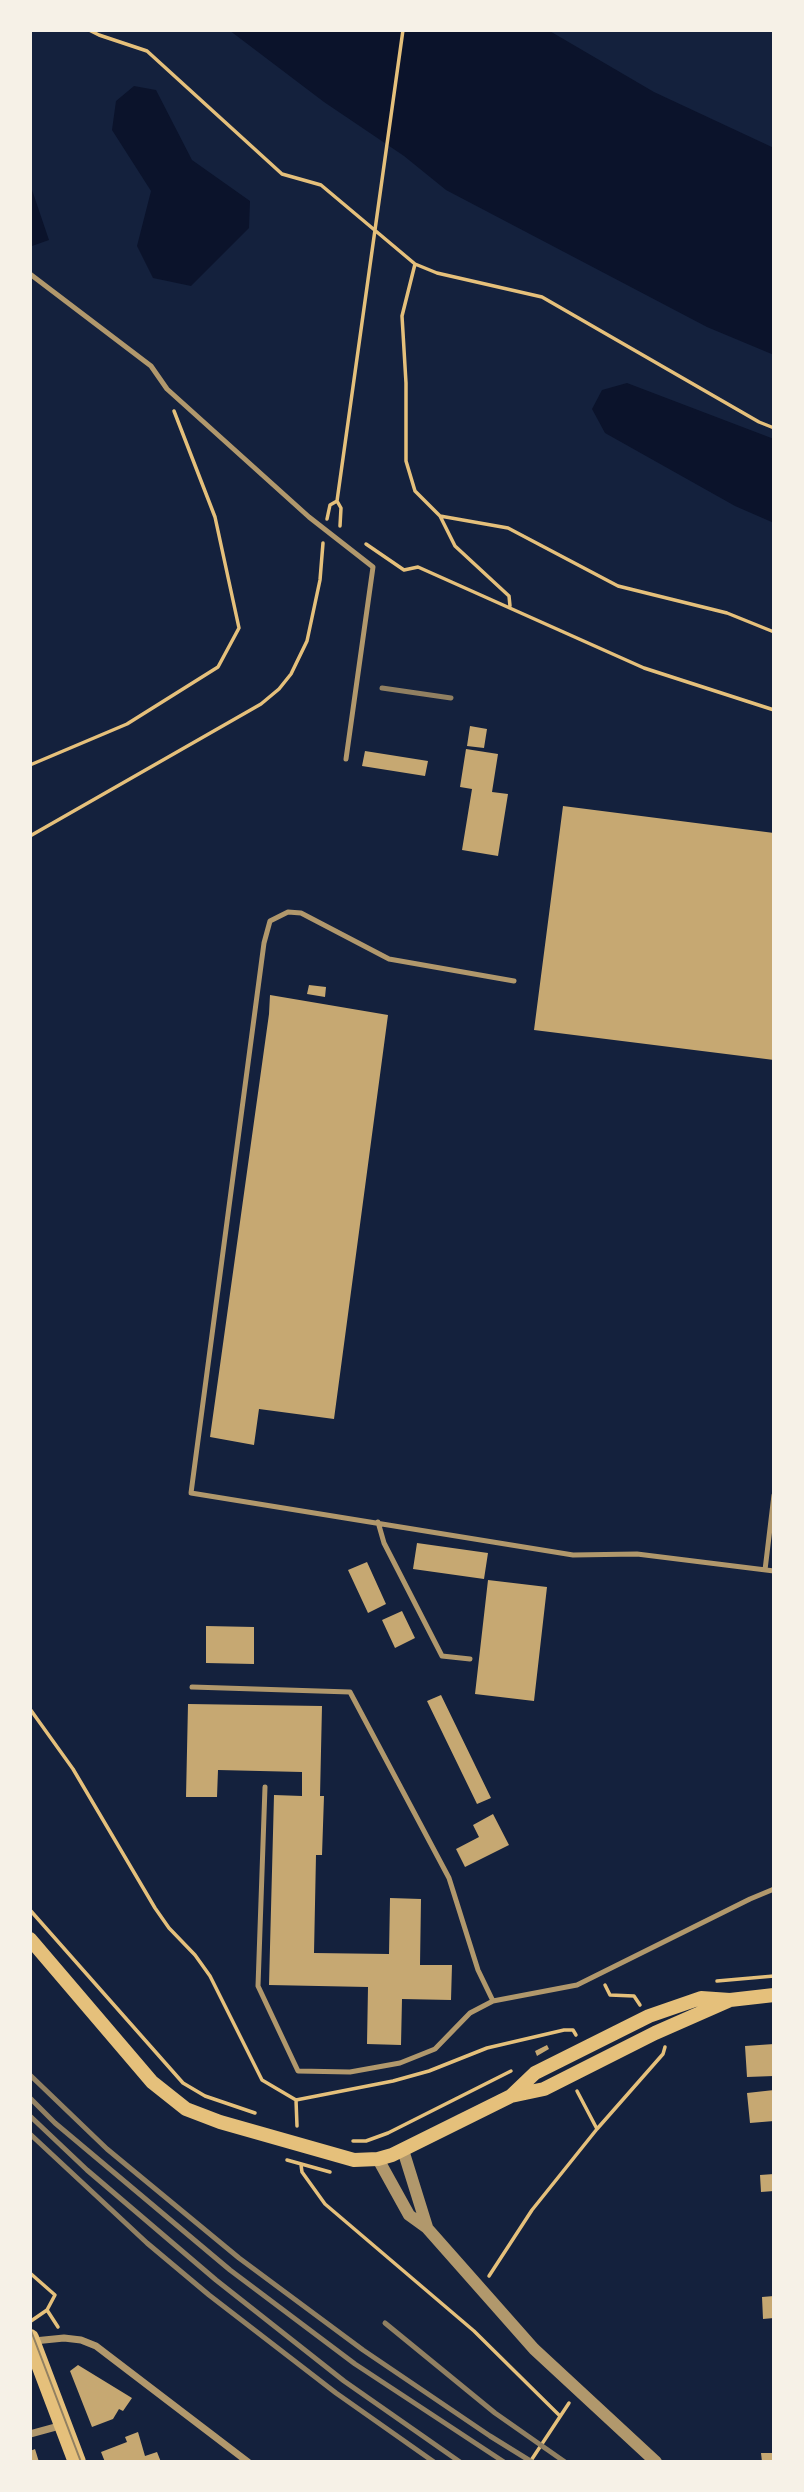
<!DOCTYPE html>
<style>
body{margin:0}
#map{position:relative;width:804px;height:2492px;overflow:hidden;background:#14213d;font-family:"Alegreya Sans",sans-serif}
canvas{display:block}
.frame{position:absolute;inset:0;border:32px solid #f6f1e7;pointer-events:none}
</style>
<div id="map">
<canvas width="804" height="2492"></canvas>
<div class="frame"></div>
</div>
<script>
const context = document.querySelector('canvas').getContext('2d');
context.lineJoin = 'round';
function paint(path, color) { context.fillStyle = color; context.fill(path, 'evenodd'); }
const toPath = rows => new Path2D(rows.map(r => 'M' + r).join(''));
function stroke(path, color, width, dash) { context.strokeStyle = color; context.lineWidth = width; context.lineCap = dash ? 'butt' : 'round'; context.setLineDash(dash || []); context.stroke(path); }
const water = toPath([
 [229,30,548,30,654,92,774,148,774,355,707,327,446,190,404,156,324,102],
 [134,86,156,90,192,160,250,201,249,228,191,286,153,278,137,246,151,191,112,130,116,101],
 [30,184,49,240,32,246,30,243],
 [627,383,774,439,774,523,735,506,605,433,592,409,602,390]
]);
const building = toPath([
 [470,726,487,729,484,748,467,746],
 [466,749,498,754,492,792,508,794,498,856,462,850,472,789,460,787],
 [365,751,428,761,425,776,362,766],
 [563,806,774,833,774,1060,534,1030],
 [309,985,326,987,325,997,307,994],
 [270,995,388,1015,334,1419,259,1409,254,1445,210,1437,269,1014],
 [417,1543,488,1553,484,1579,413,1569],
 [367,1562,386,1604,368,1613,348,1570],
 [488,1580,547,1587,534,1701,475,1694],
 [402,1611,415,1638,395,1648,382,1620],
 [206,1626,254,1627,254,1664,206,1663],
 [441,1695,491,1798,477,1804,427,1701],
 [188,1704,322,1706,320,1796,324,1796,322,1855,316,1855,314,1953,389,1954,390,1898,421,1899,420,1965,452,1965,451,2000,402,1999,401,2045,367,2044,368,1987,269,1985,274,1795,302,1796,302,1772,218,1770,217,1797,186,1797],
 [493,1814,509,1845,465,1867,456,1849,479,1837,473,1825],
 [774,2044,774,2076,747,2077,745,2046],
 [547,2045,549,2049,537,2056,535,2051],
 [774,2090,774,2121,750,2123,747,2093],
 [774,2174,774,2191,761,2192,760,2175],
 [774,2296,774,2318,763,2319,762,2297],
 [78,2365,132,2398,123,2411,119,2409,113,2419,92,2427,70,2371],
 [138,2432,145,2456,157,2452,161,2462,105,2462,101,2452,127,2442,125,2437],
 [35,2449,39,2462,30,2462,30,2451],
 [761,2453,774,2453,774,2462,762,2462]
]);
const path = toPath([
 [89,30,99,35,147,51,282,174,321,185,415,264,437,273,542,297,759,422,774,428],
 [415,264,402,316,406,383,406,461,415,491,440,516,508,528,618,586,727,613,774,632],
 [440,516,455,546,509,596,510,606],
 [327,519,330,505,337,501],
 [340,526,341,508,337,501,403,30],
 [366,544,404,570,418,567,644,668,774,710],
 [30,765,127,724,218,667,239,628,215,517,174,411],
 [30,836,261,704,279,689,291,674,307,641,320,580,323,543],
 [30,1709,73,1769,155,1908,169,1928,195,1955,210,1976,262,2080,296,2100,393,2081,429,2071,487,2048,564,2030,573,2030,576,2035],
 [30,1910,183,2083,205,2096,255,2113],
 [717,1981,774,1976],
 [605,1985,610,1995,634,1996,640,2005],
 [577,2091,597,2129],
 [296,2100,297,2126],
 [353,2141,366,2141,388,2133,511,2071],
 [287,2160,330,2172],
 [301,2165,302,2172,325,2204,474,2331,559,2415],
 [30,2273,55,2295,47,2310,58,2327],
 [489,2276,532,2210,597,2129,663,2054,665,2047],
 [31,2321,47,2310],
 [530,2462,569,2403]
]);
const service = toPath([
 [30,274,151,366,167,389,309,517,373,567,346,759],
 [514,981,389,959,301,913,288,912,270,921,264,943,191,1493,573,1555,637,1554,774,1571],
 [378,1522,384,1543,442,1656,470,1659],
 [765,1570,774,1495],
 [192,1687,350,1692,449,1878,478,1970,493,2001],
 [265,1787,258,1986,298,2071,350,2072,400,2063,435,2049,470,2013,493,2001,577,1985,750,1899,774,1889]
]);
const minor = toPath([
 [34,2341,64,2338,81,2340,96,2346,248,2462],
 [30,2434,63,2425]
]);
const tertiary = toPath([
 [403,2150,427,2227],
 [378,2159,409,2215,427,2228,534,2349,656,2462]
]);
const secondary = toPath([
 [30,1939,152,2082,186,2109,220,2122,354,2160,378,2159,392,2155,511,2096,544,2089,655,2033,730,2000],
 [512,2095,535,2073,649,2016,701,1998,730,2000,774,1995]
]);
const primary = toPath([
 [30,2338,77,2462]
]);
const tram = toPath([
 [30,2328,81,2462]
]);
const rail = toPath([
 [382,688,451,698],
 [30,2075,107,2149,239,2258,363,2350,490,2436,532,2462],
 [30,2098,55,2123,230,2270,355,2364,504,2462],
 [30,2116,87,2170,216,2280,344,2381,460,2462],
 [30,2134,147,2243,209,2295,336,2393,434,2462],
 [385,2323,495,2413,565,2462]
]);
paint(water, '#0b132b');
paint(building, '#c6a872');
stroke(path, '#e5c07b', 3.5);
stroke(service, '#b1986c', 5);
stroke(minor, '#b1986c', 7);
stroke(tertiary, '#b1986c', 12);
stroke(secondary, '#e5c07b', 14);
stroke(primary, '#e5c07b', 18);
stroke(tram, '#918062', 2);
stroke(rail, '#918062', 5);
</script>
